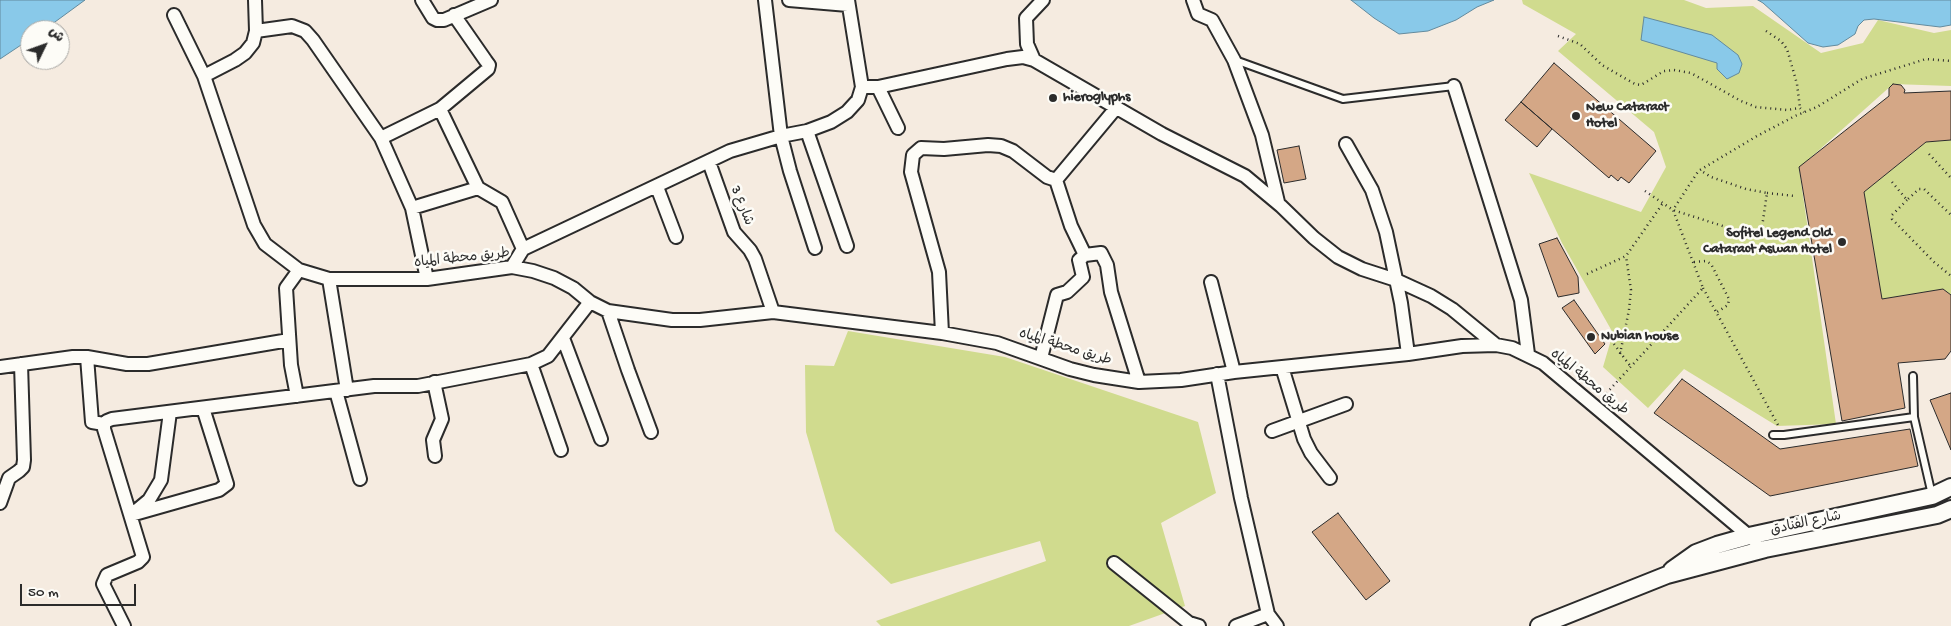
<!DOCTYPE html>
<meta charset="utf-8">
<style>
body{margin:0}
#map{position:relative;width:1951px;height:626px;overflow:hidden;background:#f5ebe0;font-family:"Gochi Hand","Playpen Sans Arabic",sans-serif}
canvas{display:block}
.north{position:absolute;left:20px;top:20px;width:50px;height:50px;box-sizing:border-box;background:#fdfcf7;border:1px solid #a9a8a5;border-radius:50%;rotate:48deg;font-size:14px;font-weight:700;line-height:20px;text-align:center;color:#2b2b2b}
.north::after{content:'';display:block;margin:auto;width:18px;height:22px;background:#2b2b2b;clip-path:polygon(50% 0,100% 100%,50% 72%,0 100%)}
.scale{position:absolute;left:20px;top:584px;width:116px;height:22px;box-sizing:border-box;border:2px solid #2b2b2b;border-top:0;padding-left:6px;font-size:15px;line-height:18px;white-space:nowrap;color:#2b2b2b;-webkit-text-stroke:4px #fdfcf7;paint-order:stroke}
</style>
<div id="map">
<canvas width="1951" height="626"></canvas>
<div class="north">ش</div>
<div class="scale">50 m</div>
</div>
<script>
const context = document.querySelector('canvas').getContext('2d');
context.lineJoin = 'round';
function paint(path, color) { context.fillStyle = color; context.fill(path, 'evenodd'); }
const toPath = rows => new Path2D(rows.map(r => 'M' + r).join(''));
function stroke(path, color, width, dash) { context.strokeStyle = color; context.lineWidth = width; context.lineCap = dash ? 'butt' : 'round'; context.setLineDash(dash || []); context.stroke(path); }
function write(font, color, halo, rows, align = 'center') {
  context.font = font + ' "Gochi Hand","Playpen Sans Arabic",sans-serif'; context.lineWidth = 5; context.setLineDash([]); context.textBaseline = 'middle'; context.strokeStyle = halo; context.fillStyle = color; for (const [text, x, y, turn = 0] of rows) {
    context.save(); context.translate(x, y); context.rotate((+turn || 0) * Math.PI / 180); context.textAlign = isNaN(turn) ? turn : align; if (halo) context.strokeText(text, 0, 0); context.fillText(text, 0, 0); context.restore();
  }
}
const green = toPath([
 [1522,0,1684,0,1706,8,1753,6,1821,53,1863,43,1878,20,1934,33,1951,30,1951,86,1893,84,1799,168,1836,424,1777,426,1684,369,1648,408,1603,367,1613,333,1562,243,1529,173,1641,212,1666,167,1654,132,1558,51,1576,34,1523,4],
 [1951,140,1951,295,1943,289,1882,299,1864,192,1926,142],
 [848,331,1005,357,1198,422,1216,493,1161,523,1185,606,1129,626,881,626,876,621,1046,561,1040,541,891,584,835,531,806,432,805,365,834,366]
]);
const water = toPath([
 [0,0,85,0,44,30,30,30,30,39,0,59,0,0],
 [1351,0,1494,0,1477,7,1456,20,1428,31,1399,34,1374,18,1351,0],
 [1758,0,1951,0,1951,25,1940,27,1874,19,1864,20,1858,26,1855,34,1838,45,1823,47,1808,43,1763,3,1758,0],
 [1644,17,1712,35,1738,55,1742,64,1739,73,1727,79,1717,69,1717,63,1641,40,1644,17]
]);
const building = toPath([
 [1554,63,1656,151,1629,183,1621,177,1618,181,1611,175,1609,178,1521,102,1554,63],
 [1893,84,1901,85,1905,90,1904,93,1951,91,1951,140,1926,142,1864,192,1882,299,1943,289,1951,295,1951,351,1945,359,1898,363,1905,408,1842,421,1799,167,1889,96,1889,88,1893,84],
 [1521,102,1552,129,1537,147,1505,120,1521,102],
 [1299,146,1306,179,1284,183,1277,150,1299,146],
 [1557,238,1578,277,1579,293,1558,297,1539,244,1557,238],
 [1574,300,1605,344,1595,354,1562,308,1574,300],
 [1682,379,1780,449,1910,429,1918,466,1770,496,1654,413,1682,379],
 [1951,393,1951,450,1930,400,1951,393],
 [1338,513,1390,581,1366,600,1312,532,1338,513]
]);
const path = toPath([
 [1766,31,1781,41,1787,49,1797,84,1800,108],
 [1558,36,1580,44,1602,65,1635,84,1641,85,1664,71,1674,70,1691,73,1741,101,1756,107,1787,110,1800,108,1804,112],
 [1929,154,1951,178],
 [1892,182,1907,200,1919,189,1924,189,1951,215],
 [1645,191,1673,210,1757,237,1761,234,1767,193,1746,189,1711,177,1700,170,1757,136,1795,116,1817,107,1862,79,1926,59,1951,61],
 [1767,193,1795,196],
 [1907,200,1892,215,1892,219,1934,262,1951,276],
 [1694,262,1706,261,1711,264,1729,299,1728,305,1717,312],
 [1587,274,1626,256,1663,203],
 [1703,288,1778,425],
 [1608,336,1631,367],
 [1620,354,1629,310,1631,290,1626,256],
 [1603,397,1703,288,1673,210,1699,170]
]);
const service = toPath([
 [1235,60,1343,99,1454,86],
 [1913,376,1914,417,1932,495],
 [1773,435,1784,435,1914,417]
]);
const minor = toPath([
 [422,0,433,18,437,20,444,20,491,0],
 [765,0,781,136,790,171,815,248],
 [789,0,848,5],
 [1193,0,1198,14,1212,20,1234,60,1262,135,1278,202],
 [174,15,204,76,254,225,265,244,299,270,329,279,427,279,512,267,533,271,554,278,573,288,590,302,608,311,672,320,700,320,773,312,942,333,997,343,1070,369,1094,375,1139,382,1181,380,1234,372,1408,354,1462,346,1496,345,1512,348,1543,363,1755,541],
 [256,31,292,26,305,31,313,40,381,138,412,208,427,279],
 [1034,60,1027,44,1026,18,1043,0],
 [204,76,235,60,245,53,253,43,256,31,255,0],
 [1454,86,1521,300,1528,354],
 [862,87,878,87,1007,59,1023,57,1034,60,1162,134,1245,176,1281,206,1314,238,1338,257,1362,269,1396,280,1431,296,1452,309,1496,345],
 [878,87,898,128],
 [440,109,478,188,502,202,523,249],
 [807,131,847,246],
 [381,138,440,109,488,69,489,65,486,61,454,15],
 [1346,144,1372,190,1386,232,1401,303,1408,354],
 [709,162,734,232,750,250,755,259,773,312],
 [657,187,676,237],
 [412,208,478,188],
 [1085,255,1101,253,1107,265,1111,292,1139,382],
 [512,267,523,249,730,151,781,136,807,131,831,122,847,112,858,100,862,87,848,0],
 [329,279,347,390],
 [1211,282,1234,372],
 [608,311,628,370,651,432],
 [942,333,939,272,911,172,913,155,921,148,944,149,988,145,1001,146,1013,151,1047,177,1056,180,1116,108],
 [563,338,601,439],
 [87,357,92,422,104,424],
 [1041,358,1057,295,1067,292,1083,277,1079,260,1085,255,1071,226,1056,180],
 [531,364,561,450],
 [0,367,73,357,87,357,127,364,148,364,289,340],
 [1282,367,1304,439,1311,453,1330,478],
 [1217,374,1241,498,1268,614,1277,626],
 [434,382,442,419,433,440,435,456],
 [336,391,360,479],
 [297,396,291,365,286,288,299,270],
 [1272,431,1346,404],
 [0,503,9,478,19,471,23,467,24,460,21,364],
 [137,510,149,500,161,480,170,412],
 [131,515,219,490,227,484,203,408],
 [1114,563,1189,623,1199,626],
 [124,626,103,584,107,575,138,562,143,557,104,429,104,424,107,421,112,419,374,386,418,386,531,364,548,356,590,302],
 [1236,626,1268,614]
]);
const tertiary = toPath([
 [1672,570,1696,553,1717,545,1749,536,1932,496,1951,487],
 [1539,626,1667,575,1765,549,1937,515,1951,509]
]);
const markers = [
 [1053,98,5,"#2b2b2b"],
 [1576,116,5,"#2b2b2b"],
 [1842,242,5,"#2b2b2b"],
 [1591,337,5,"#2b2b2b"]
];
const poiNames = [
 ["hieroglyphs",1063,98],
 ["New Cataract",1586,108],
 ["Hotel",1586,124],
 ["Sofitel Legend Old",1832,234,"right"],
 ["Cataract Aswan Hotel",1832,250,"right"],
 ["Nubian house",1601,337]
];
const streetNames = [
 ["شارع 3",741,206,69],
 ["طريق محطة المياه",462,259,-6],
 ["طريق محطة المياه",1065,348,17],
 ["طريق محطة المياه",1589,383,39],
 ["شارع الفنادق",1806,524,-12]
];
paint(green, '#d0db8e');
paint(water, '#89c9e9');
stroke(water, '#638a9d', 1);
paint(building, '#d4a786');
stroke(building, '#2b2b2b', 1);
stroke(service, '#2b2b2b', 10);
stroke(minor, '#2b2b2b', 16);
stroke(tertiary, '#2b2b2b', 20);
stroke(path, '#2b2b2b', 2.5, [1, 4]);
stroke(service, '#fdfcf7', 6);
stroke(minor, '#fdfcf7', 12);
stroke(tertiary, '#fdfcf7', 16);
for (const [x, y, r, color] of markers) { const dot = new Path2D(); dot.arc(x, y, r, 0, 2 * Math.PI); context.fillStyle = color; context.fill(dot); stroke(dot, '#fdfcf7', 2); }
write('bold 14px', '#2b2b2b', '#fdfcf7', poiNames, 'left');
write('14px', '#2b2b2b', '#fdfcf7', streetNames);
</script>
